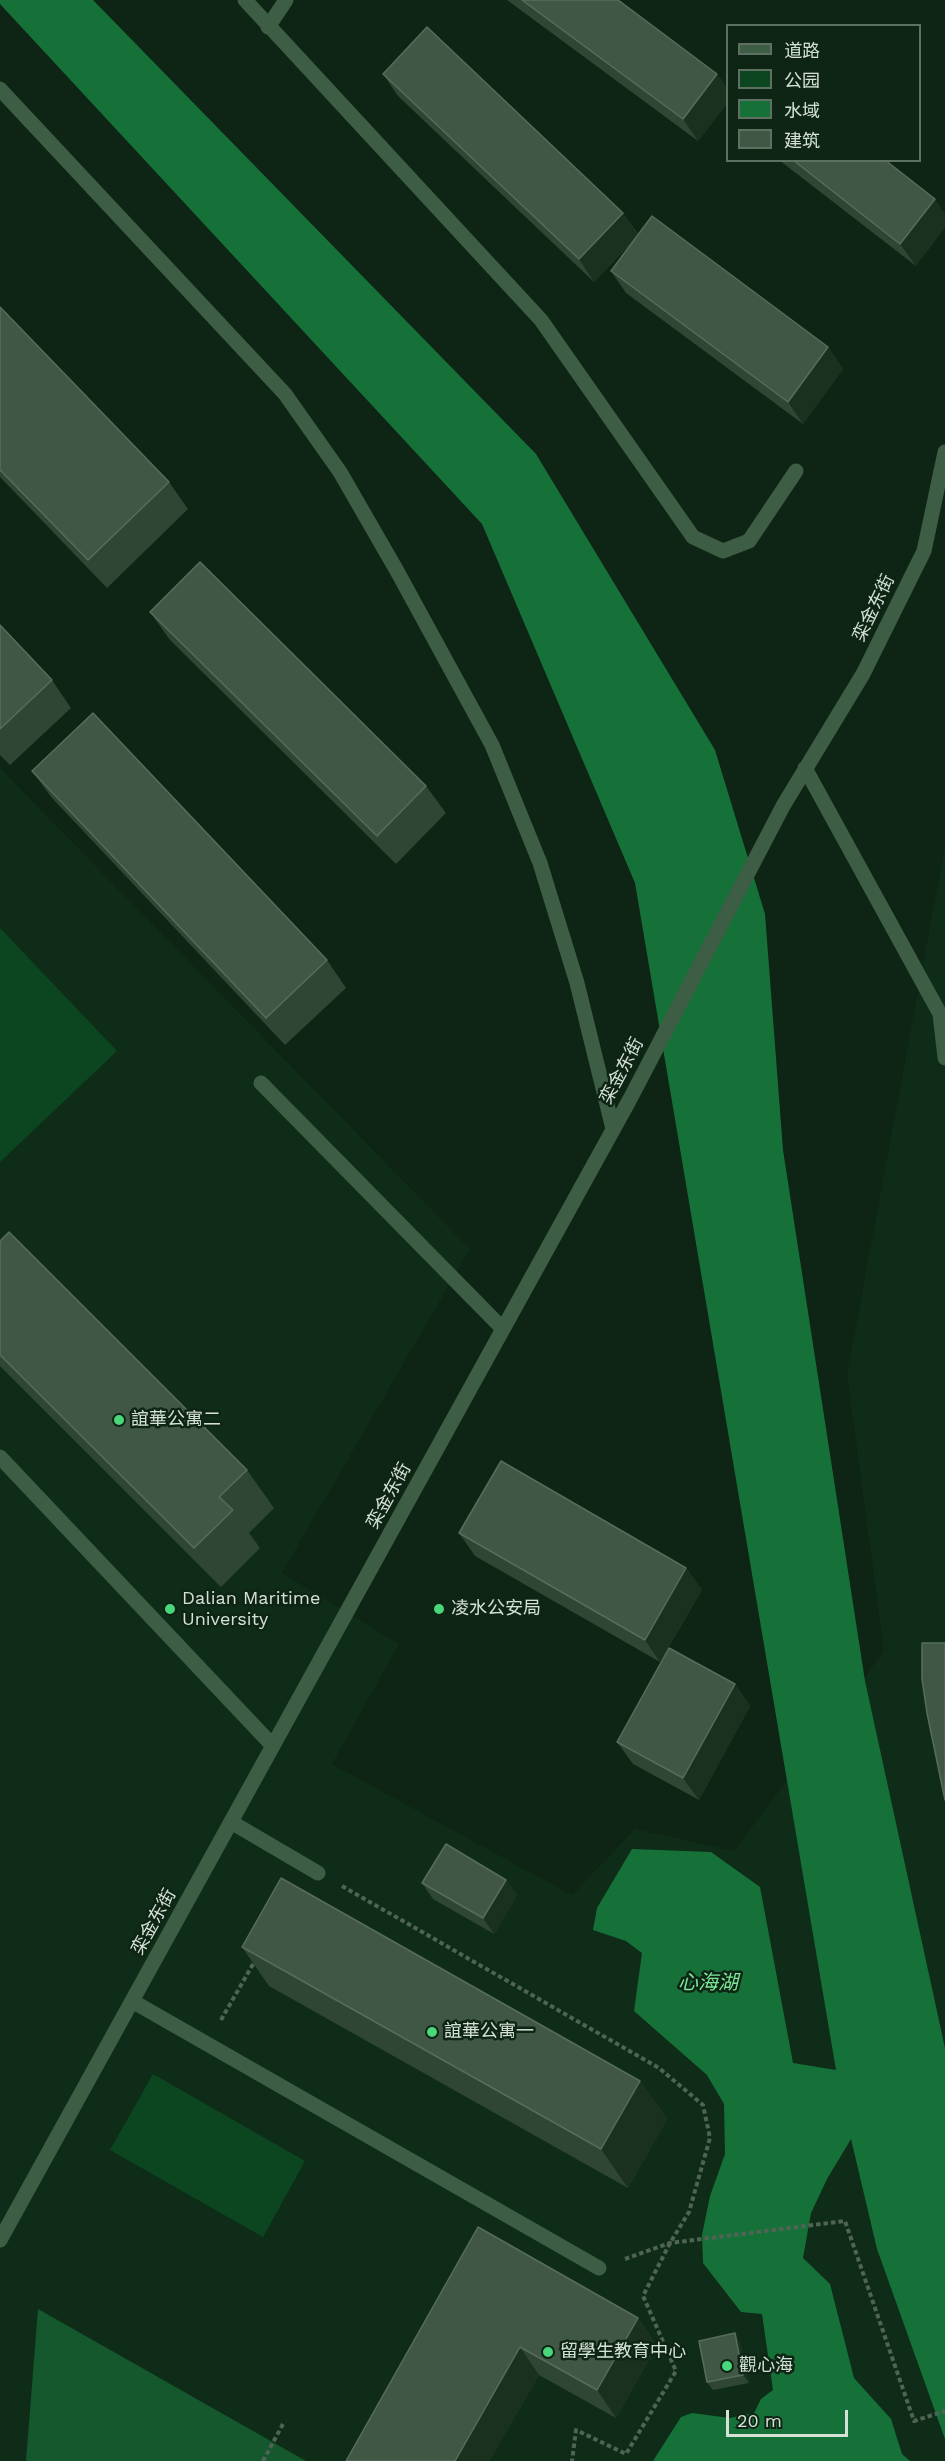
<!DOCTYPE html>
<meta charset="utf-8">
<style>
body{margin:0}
#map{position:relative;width:945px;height:2461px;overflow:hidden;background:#0e2414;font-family:"Work Sans","Noto Sans SC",sans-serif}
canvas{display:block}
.legend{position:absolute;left:726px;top:24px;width:195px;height:138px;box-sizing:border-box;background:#0e2414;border:2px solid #5d7062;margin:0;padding:8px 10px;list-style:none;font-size:18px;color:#d4e2d6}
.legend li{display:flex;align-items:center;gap:12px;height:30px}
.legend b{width:30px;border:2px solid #5d7062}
.scale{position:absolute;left:726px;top:2410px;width:122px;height:27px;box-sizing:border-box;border:3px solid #d4e2d6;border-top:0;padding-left:8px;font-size:18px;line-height:21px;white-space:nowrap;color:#d4e2d6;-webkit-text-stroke:4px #0e2414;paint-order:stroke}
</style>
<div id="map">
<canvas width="945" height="2461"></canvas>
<ul class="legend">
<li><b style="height:8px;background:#3d5d44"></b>道路</li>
<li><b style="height:16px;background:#0b4621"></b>公园</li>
<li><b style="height:16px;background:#167139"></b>水域</li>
<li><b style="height:16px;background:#415746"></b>建筑</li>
</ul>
<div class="scale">20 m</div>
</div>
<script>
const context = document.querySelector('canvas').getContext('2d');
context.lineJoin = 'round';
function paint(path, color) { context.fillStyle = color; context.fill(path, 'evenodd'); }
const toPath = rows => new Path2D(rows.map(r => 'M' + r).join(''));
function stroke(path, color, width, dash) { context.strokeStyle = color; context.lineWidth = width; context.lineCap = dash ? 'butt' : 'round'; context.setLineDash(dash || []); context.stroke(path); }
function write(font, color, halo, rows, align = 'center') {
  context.font = font + ' "Work Sans","Noto Sans SC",sans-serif'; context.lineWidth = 5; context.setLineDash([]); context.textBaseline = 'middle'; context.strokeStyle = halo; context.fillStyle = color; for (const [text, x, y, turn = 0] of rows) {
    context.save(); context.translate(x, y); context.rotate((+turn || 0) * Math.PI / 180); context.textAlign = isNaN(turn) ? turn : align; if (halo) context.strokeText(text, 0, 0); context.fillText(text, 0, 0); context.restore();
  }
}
const built = toPath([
 [0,768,470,1249,282,1573,399,1644,332,1764,572,1895,635,1829,734,1851,884,1651,847,1374,945,846,945,2461,0,2461]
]);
const green = toPath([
 [0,928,117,1051,0,1162],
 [153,2074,305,2161,263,2237,110,2150]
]);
const forest = toPath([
 [38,2309,306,2461,26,2461]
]);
const water = toPath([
 [0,0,93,0,536,454,715,750,765,914,783,1150,865,1681,945,2048,945,2439,877,2249,851,2139,827,2179,811,2213,803,2258,830,2284,854,2378,891,2419,902,2454,910,2461,653,2461,681,2417,692,2413,730,2418,754,2413,761,2399,773,2390,762,2314,741,2312,703,2263,702,2235,710,2196,725,2154,724,2104,707,2075,634,2011,642,1953,626,1941,593,1930,597,1908,632,1849,711,1852,760,1887,793,2063,836,2070,635,883,482,524,0,4]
]);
const path = toPath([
 [342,1886,659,2068,703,2105,710,2138,689,2212,670,2243,643,2296,676,2371,626,2454,576,2430,572,2461],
 [221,2020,256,1959],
 [625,2259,670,2243,845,2221,914,2421,945,2411],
 [263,2461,283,2424]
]);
const minor = toPath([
 [245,0,541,320,693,537,723,551,749,541,796,471],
 [268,27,286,0],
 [0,89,285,394,340,472,397,571,492,745,540,863,577,983,613,1129],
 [805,768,940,1014,945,1058],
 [261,1083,503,1329],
 [0,1457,273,1746],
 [231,1822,318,1873],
 [132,2001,599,2268],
 [0,2240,630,1099,783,806,863,674,924,551,945,452]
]);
const wall = toPath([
 [507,0,618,0,717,74,728,89,728,102,698,141],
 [383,74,623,213,638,234,828,347,843,369,803,424,626,293,611,271,634,240,594,282,398,96],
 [779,160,885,160,916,266],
 [0,307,169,482,188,509,107,588,0,477],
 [150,612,426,786,446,813,396,864,170,640],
 [0,625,52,680,71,708,10,765,0,755],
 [32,771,327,960,346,988,285,1045,52,798],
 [0,1241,247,1470,274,1508,249,1533,260,1548,221,1587,0,1366],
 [459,1533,686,1568,702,1590,660,1662,475,1556],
 [735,1684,750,1706,699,1800,633,1764,617,1742],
 [506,1880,517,1895,494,1934,433,1899,422,1883],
 [242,1947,640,2081,667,2119,628,2188,269,1986],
 [478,2227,638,2318,657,2345,616,2418,539,2375,489,2461,346,2461],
 [740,2342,749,2383,713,2390,707,2382]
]);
const shadedWall = toPath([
 [717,74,728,89,728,102,698,141,683,119],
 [935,199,945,214,945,228,916,266,900,244],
 [623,213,638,235,594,282,579,259],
 [828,347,843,369,803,424,788,402],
 [686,1568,702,1590,660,1662,645,1640],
 [735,1684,750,1706,699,1800,683,1778],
 [506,1880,517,1895,494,1934,483,1918],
 [640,2081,667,2119,628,2188,601,2149],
 [638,2318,657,2345,616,2418,597,2390],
 [735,2333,740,2342,749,2383,743,2375],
 [520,2347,539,2375,489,2461,455,2461]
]);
const building = toPath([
 [522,0,618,0,717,74,683,119,522,0],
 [427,27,623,213,579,259,383,74,427,27],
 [793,160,885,160,935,199,900,244,793,160],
 [652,216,828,347,788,402,611,271,652,216],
 [0,307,169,482,88,560,0,470,0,307],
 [200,562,426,786,377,836,150,612,200,562],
 [0,625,52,680,0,729,0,625],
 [93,713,327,960,266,1018,32,771,93,713],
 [9,1232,247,1470,219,1497,233,1510,194,1548,0,1355,0,1241,9,1232],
 [501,1461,686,1568,645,1640,459,1533,501,1461],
 [922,1643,945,1643,945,1800,927,1713,922,1679,922,1643],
 [669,1648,735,1684,683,1778,617,1742,669,1648],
 [446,1844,506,1880,483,1918,422,1883,446,1844],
 [281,1878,640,2081,601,2149,242,1947,281,1878],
 [478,2227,638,2318,597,2390,520,2347,455,2461,346,2461,478,2227],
 [735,2333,743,2375,707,2382,699,2341,735,2333]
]);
const markers = [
 [119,1420,6,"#48d779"],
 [170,1609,6,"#48d779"],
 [439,1609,6,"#48d779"],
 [432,2032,6,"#48d779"],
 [548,2352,6,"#48d779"],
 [727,2366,6,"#48d779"]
];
const streetNames = [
 ["栾金东街",874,608,-64],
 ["栾金东街",622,1071,-62],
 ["栾金东街",389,1496,-61],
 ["栾金东街",154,1922,-61]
];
const poiNames = [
 ["誼華公寓二",131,1420],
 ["Dalian Maritime",182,1599],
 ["University",182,1620],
 ["凌水公安局",451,1609],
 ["誼華公寓一",444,2032],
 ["留學生教育中心",560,2352],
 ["觀心海",739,2366]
];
const waterNames = [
 ["心海湖",708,1983]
];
paint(built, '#0e2c17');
paint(green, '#0b4621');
paint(forest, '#15582d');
paint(water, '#167139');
stroke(path, '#506455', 4, [4.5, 3]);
stroke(minor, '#3d5d44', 15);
paint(wall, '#2f4634');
paint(shadedWall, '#1b3120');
paint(building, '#415746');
stroke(building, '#586c5c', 1.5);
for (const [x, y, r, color] of markers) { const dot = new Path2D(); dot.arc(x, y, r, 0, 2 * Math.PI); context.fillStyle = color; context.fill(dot); stroke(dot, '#0e2414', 2); }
write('18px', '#d4e2d6', '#0e2414', streetNames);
write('18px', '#d4e2d6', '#0e2414', poiNames, 'left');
write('italic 20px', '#7ae898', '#0e2414', waterNames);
</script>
